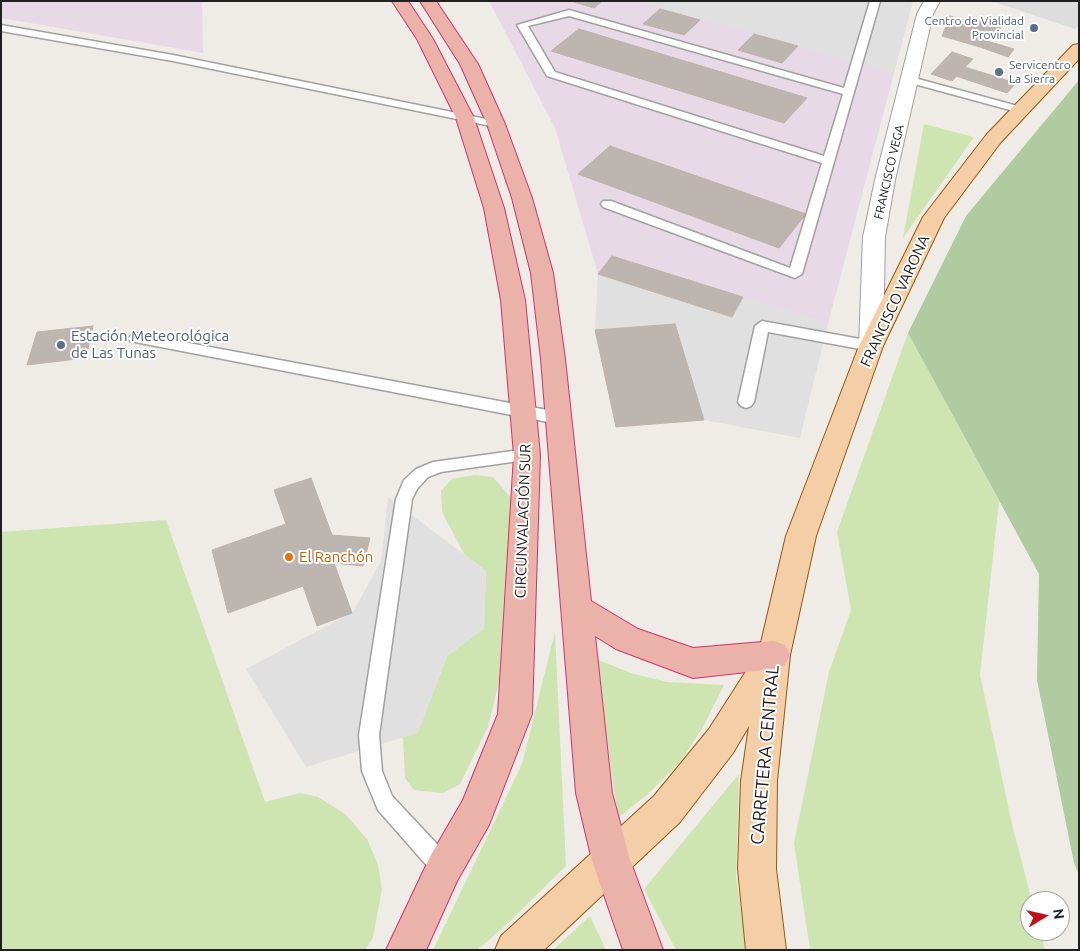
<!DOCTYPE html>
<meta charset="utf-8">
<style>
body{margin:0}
#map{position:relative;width:1080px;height:951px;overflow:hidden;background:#efece7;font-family:Ubuntu,sans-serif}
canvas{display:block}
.frame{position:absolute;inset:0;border:2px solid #202020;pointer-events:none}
.north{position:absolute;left:1020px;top:891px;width:50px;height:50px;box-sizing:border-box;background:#fff;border:1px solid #a6a6a6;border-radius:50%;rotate:81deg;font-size:14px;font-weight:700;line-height:20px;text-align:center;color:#202020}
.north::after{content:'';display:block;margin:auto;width:18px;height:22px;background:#bf111c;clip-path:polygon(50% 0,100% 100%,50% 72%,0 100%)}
</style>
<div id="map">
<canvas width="1080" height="951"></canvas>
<div class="frame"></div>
<div class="north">N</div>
</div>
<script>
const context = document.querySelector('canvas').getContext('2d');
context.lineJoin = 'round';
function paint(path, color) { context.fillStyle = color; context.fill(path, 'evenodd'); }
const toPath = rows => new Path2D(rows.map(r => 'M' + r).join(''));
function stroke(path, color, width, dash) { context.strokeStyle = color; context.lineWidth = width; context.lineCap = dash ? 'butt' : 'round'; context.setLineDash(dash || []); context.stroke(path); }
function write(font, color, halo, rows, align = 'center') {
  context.font = font + ' Ubuntu,sans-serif'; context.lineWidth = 4; context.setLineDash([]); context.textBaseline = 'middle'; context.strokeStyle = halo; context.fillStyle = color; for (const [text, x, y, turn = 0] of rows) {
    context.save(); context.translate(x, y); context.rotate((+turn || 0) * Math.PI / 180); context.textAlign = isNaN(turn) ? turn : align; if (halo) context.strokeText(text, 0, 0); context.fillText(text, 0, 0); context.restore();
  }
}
const residential = toPath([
 [991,1,1079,1,1079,26,1075,29]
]);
const industrial = toPath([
 [1,1,202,1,203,53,1,18],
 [489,1,913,1,828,324,612,256,598,274,555,128]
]);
const grass = toPath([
 [924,124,974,137,903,238],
 [908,333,999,501,980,675,1012,824,1032,901,1030,901,1030,931,1040,931,1045,950,810,950,794,843,829,672,851,610,837,532],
 [474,475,493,477,513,500,509,642,488,727,460,784,443,793,414,790,405,778,403,737,418,732,447,656,484,628,486,571,464,554,442,512,441,491,452,479],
 [166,520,265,802,300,793,318,797,345,814,367,839,378,865,382,889,373,938,365,950,1,950,1,532],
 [555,632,566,866,504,927,477,950,433,950,522,764],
 [596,659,631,673,667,682,724,685,702,729,680,762,648,794,618,818],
 [739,774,736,876,747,950,676,950,644,889],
 [590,916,606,950,553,950]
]);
const forest = toPath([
 [1079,80,1079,875,1074,863,1037,680,1039,574,908,333,966,216]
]);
const parking = toPath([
 [637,1,913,1,894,73],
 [598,274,731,317,743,297,828,324,800,438,704,420,675,324,595,330],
 [388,497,486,571,484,629,447,656,418,733,306,767,246,669,353,612,381,561]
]);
const building = toPath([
 [571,1,602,1,594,8,571,1],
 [660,9,700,20,684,35,643,24,660,9],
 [950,16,964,20,955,26,947,24,950,16],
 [967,18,979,21,967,30,955,26,967,18],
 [979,21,1001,28,992,37,967,30,979,21],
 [947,24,955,26,992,37,980,47,942,36,947,24],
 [579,29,807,98,784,123,551,51,579,29],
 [754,34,798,46,782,63,738,50,754,34],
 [987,41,1014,49,1008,57,980,47,987,41],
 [952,52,973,59,952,81,931,74,952,52],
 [965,67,1016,83,1007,93,956,76,965,67],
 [610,146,806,214,779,248,578,174,610,146],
 [612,256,743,297,732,317,598,274,612,256],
 [675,324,704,420,616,427,595,330,675,324],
 [93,326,86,358,27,365,37,332,93,326],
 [311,478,332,535,370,538,363,566,334,563,352,613,317,626,303,586,228,613,212,550,286,524,274,490,311,478]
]);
const service = toPath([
 [870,1,880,1,802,274,795,278,603,207,601,204,603,201,611,201,790,268,822,163,547,76,517,25,569,10,844,88,870,1],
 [569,16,843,94,824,156,555,72,528,26,569,16],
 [1,25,173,55,496,121,502,124,496,127,173,61,1,31,1,25],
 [911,77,1025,108,1026,110,1021,113,907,82,906,80,911,77],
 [762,321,871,341,878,346,871,351,768,332,754,402,751,406,746,408,741,406,738,402,755,326,762,321],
 [135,333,558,412,563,414,566,418,563,422,558,424,130,341,128,338,135,333],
 [527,449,533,451,535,455,533,459,441,472,428,477,417,489,412,499,379,735,382,771,392,796,452,860,455,868,452,876,444,879,436,876,378,810,362,771,359,735,396,499,404,480,416,469,433,462,527,449]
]);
const tertiary = toPath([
 [924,1,940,1,933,14,895,180,885,237,883,346,880,352,871,354,862,352,859,346,863,237,875,180,917,14,924,1]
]);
const primary = toPath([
 [1079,44,1079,59,1001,142,944,218,883,346,816,536,790,655,777,781,776,869,786,950,746,950,738,869,741,781,749,726,733,753,680,822,544,950,495,950,501,936,654,796,709,729,759,651,786,536,859,346,923,217,987,134,1073,45,1079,44]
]);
const trunk = toPath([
 [392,1,408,1,433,39,474,118,504,208,525,300,540,455,532,714,489,825,457,881,426,950,386,950,431,855,463,800,498,714,514,455,501,300,484,208,456,118,417,39,392,1],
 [420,1,436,1,478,64,505,124,532,198,553,273,565,359,591,601,638,629,693,648,774,641,785,645,790,655,785,665,774,669,693,678,616,649,595,636,612,793,630,860,663,950,623,950,592,860,576,793,541,359,531,273,512,198,487,124,460,64,420,1]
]);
const markers = [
 [1034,28,5,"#5c6f8a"],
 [999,72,5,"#5c6f8a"],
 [61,345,5,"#5c6f8a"],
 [289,557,5,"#e8710a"]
];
const farServicenames = [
 ["Centro de Vialidad",1024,21],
 ["Provincial",1024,35],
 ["Servicentro",1009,65,"left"],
 ["La Sierra",1009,79,"left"]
];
const farStreetnames = [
 ["FRANCISCO VEGA",889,172,-77]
];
const streetNames = [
 ["FRANCISCO VARONA",895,301,-65],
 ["CIRCUNVALACIÓN SUR",523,521,-88]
];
const serviceNames = [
 ["Estación Meteorológica",71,336],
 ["de Las Tunas",71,353]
];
const foodNames = [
 ["El Ranchón",299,557]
];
const nearStreetnames = [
 ["CARRETERA CENTRAL",765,755,-85]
];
paint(residential, '#dedddd');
paint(industrial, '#e8d9e6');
paint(grass, '#cee5b1');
paint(forest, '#afcb9f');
paint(parking, '#e0e0e0');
paint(building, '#bdb5b0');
stroke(building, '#c0b2aa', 1);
stroke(service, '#a1a1a1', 3);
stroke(tertiary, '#a1a1a1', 2);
stroke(primary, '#8f5b0c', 2);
stroke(trunk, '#cd3473', 2);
paint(service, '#fff');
paint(tertiary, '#fff');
paint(primary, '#f4cea7');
paint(trunk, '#eab2a8');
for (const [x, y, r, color] of markers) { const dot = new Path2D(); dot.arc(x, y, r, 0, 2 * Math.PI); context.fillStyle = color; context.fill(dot); stroke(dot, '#fff', 2); }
write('12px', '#4e5e75', '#fff', farServicenames, 'right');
write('12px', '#202020', '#fff', farStreetnames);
write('15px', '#202020', '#fff', streetNames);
write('15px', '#4e5e75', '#fff', serviceNames, 'left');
write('15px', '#c56008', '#fff', foodNames, 'left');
write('18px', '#202020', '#fff', nearStreetnames);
</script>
